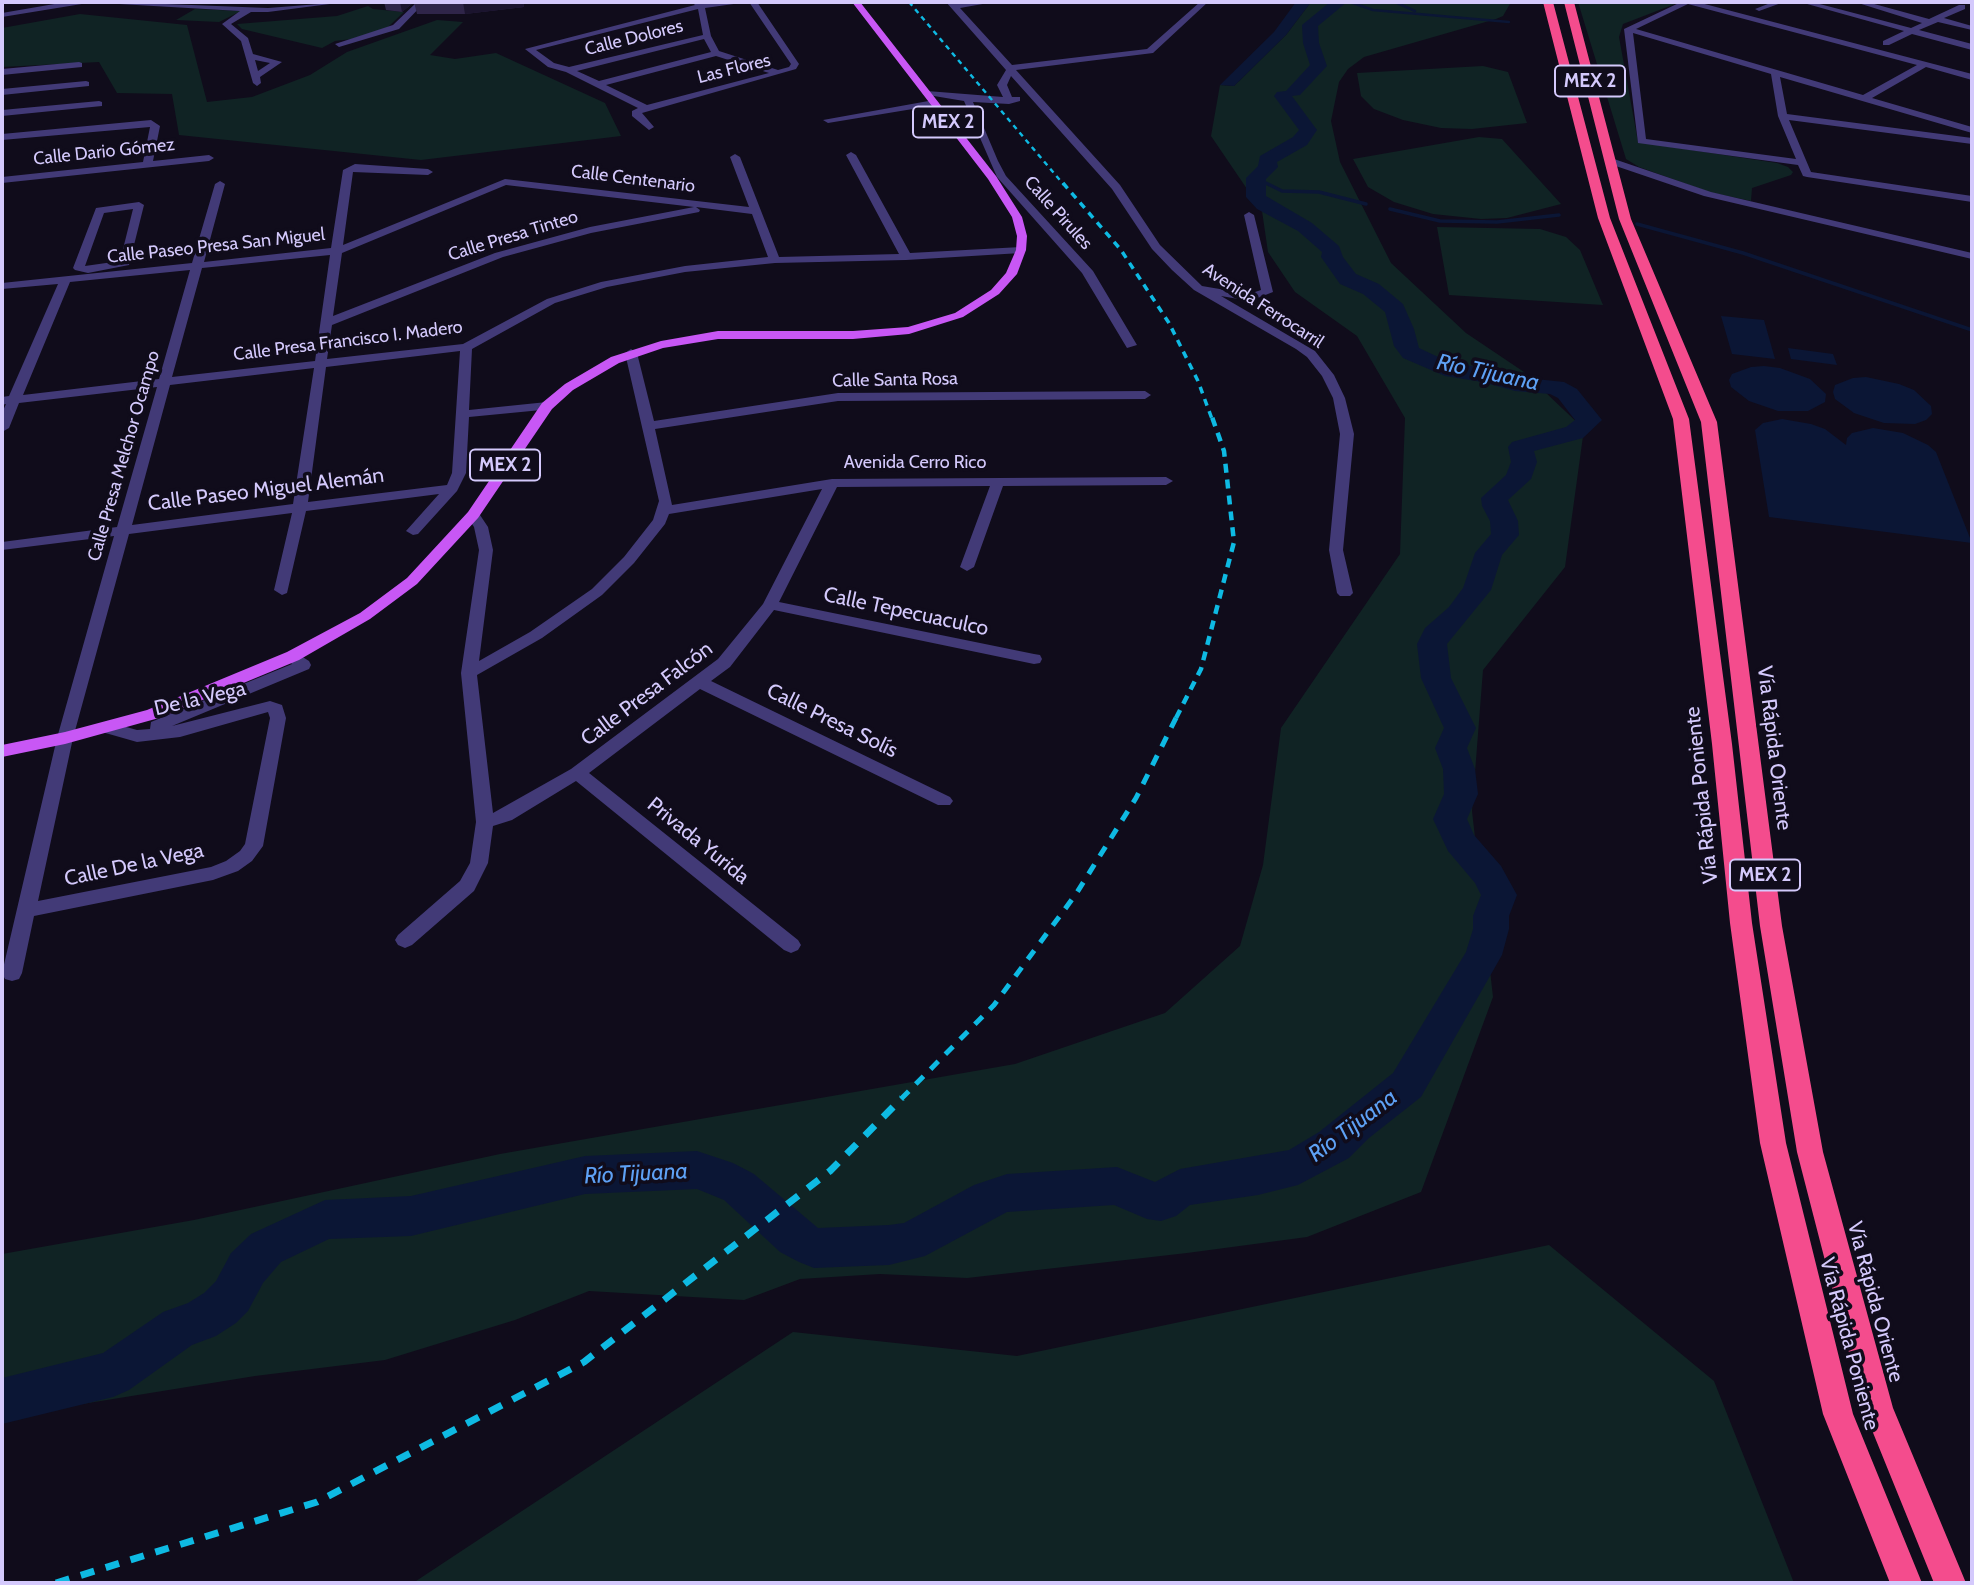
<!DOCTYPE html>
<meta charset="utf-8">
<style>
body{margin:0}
#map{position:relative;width:1974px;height:1585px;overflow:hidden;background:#100c1b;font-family:Cabin,sans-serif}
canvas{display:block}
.frame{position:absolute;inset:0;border:4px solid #d4c9fc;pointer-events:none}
</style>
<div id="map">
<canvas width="1974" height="1585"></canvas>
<div class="frame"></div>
</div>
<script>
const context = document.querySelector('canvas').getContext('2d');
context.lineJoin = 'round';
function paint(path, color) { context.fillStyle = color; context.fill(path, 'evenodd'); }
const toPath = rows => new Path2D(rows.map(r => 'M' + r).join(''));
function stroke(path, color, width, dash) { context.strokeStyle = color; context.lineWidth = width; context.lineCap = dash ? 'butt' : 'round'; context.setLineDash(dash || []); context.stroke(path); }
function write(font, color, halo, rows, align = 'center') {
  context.font = font + ' Cabin,sans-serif'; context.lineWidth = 7; context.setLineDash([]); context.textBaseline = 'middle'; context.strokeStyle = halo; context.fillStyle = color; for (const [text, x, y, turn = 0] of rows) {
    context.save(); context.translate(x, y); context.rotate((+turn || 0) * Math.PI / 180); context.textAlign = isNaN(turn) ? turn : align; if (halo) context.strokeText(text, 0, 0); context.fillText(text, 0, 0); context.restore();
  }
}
const green = toPath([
 [1311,2,1511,2,1503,16,1496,19,1364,57,1348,69,1339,82,1331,121,1340,162,1391,263,1466,333,1524,372,1584,429,1565,567,1483,670,1472,811,1493,997,1421,1192,1307,1237,1187,1253,967,1278,880,1274,800,1279,744,1300,589,1291,515,1320,385,1360,255,1376,2,1417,2,1254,194,1220,500,1154,1015,1064,1165,1013,1240,946,1263,865,1281,728,1400,554,1405,418,1357,336,1295,292,1268,252,1262,211,1211,136,1220,85,1234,86,1286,35],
 [1578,2,1680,2,1623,24,1619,37,1638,142,1777,163,1788,167,1793,172,1791,175,1752,188,1751,201,1709,192,1639,167,1626,159],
 [368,6,373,9,404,12,387,28,352,39,335,41,322,48,242,29,237,24,337,16],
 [195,9,241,11,219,22,176,20],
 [80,14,187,25,207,102,252,97,310,75,347,52,437,20,463,22,430,55,455,59,496,53,605,103,621,136,421,160,179,135,172,94,117,93,99,62,2,67,2,28],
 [1483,66,1508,72,1527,123,1472,129,1441,128,1403,120,1374,109,1361,96,1357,73],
 [1479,137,1502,139,1561,204,1507,218,1481,219,1433,214,1394,202,1368,187,1353,159],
 [1437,227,1540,229,1566,237,1580,250,1603,305,1449,295],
 [1549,1245,1714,1381,1794,1583,413,1583,793,1332,1017,1356]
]);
const water = toPath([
 [1296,2,1311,2,1286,35,1234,86,1220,85,1274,32],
 [1721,316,1764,320,1775,359,1732,354],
 [1788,348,1833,354,1837,365,1791,359],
 [1764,366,1780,368,1810,379,1826,394,1825,402,1808,411,1778,411,1749,401,1731,387,1729,380,1732,374,1751,367],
 [1866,377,1899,384,1914,390,1931,406,1932,414,1926,420,1915,424,1884,423,1854,413,1835,399,1833,392,1835,385,1853,378],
 [1782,419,1811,424,1825,429,1846,445,1847,438,1852,433,1873,428,1903,433,1928,445,1936,452,1972,543,1769,517,1755,430,1763,423]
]);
const streamFar1 = toPath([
 [1350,2,1373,10,1509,22],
 [1395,2,1415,11],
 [1256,178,1269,185]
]);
const stream = toPath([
 [1266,183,1282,191,1319,192,1366,204],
 [1390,209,1440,221,1497,222,1559,215],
 [1637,224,1743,253,1972,330]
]);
const river = toPath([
 [1330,2,1347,2,1318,26,1319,43,1327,66,1300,95,1292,96,1317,130,1307,145,1277,162,1278,167,1266,179,1266,196,1312,223,1339,246,1343,257,1356,274,1379,284,1403,304,1414,329,1419,348,1451,363,1485,368,1517,377,1564,382,1577,389,1602,420,1583,438,1534,451,1537,462,1531,479,1508,500,1518,521,1519,535,1502,555,1491,590,1447,644,1451,678,1476,728,1467,748,1475,769,1478,794,1467,819,1474,835,1501,866,1517,895,1509,916,1509,929,1502,955,1421,1097,1369,1138,1349,1158,1298,1185,1258,1195,1190,1205,1176,1216,1161,1221,1147,1219,1114,1205,1007,1212,925,1256,889,1265,814,1268,799,1262,780,1252,724,1200,697,1189,585,1194,411,1236,329,1239,281,1262,263,1283,248,1311,236,1323,216,1336,192,1345,129,1390,113,1397,2,1424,2,1378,103,1353,163,1312,188,1303,204,1293,216,1281,231,1253,251,1234,325,1200,411,1196,585,1156,697,1151,733,1163,754,1174,818,1228,889,1225,904,1223,974,1185,1007,1174,1117,1167,1155,1182,1180,1169,1289,1150,1319,1132,1393,1073,1466,952,1473,929,1473,916,1481,895,1475,883,1448,851,1433,819,1444,794,1443,769,1435,748,1444,728,1421,678,1417,644,1425,628,1449,607,1463,588,1475,553,1491,534,1490,521,1482,506,1481,498,1506,475,1511,462,1508,447,1512,442,1566,427,1575,420,1558,398,1550,394,1515,391,1482,382,1445,376,1403,358,1394,346,1385,312,1363,294,1340,284,1321,257,1322,252,1298,231,1257,209,1246,197,1246,178,1258,166,1260,156,1293,137,1299,130,1274,96,1277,92,1286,91,1310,65,1303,43,1302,25,1330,2]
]);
const minor = toPath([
 [66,2,94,2,2,17,2,13,66,2],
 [115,2,268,8,345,2,268,12,251,12,231,24,248,38,253,54,282,62,260,77,261,83,257,86,253,83,241,41,222,24,240,11,119,4,115,2],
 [255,60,270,63,258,71,255,60],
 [417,2,425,2,399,29,339,47,335,44,393,25,417,2],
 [692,2,748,2,705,8,711,36,719,51,778,70,789,67,791,64,749,2,757,2,799,64,796,69,642,113,654,127,649,130,632,116,632,111,638,108,566,72,548,67,525,49,695,5,692,2],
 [698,9,703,35,569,67,554,63,536,50,698,9],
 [704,39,711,52,599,81,577,71,704,39],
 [716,56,769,73,647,105,606,85,716,56],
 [946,2,994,2,960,8,1012,65,1147,49,1200,2,1208,2,1153,53,1016,70,1120,185,1160,245,1202,286,1249,294,1261,290,1244,215,1249,212,1254,215,1273,292,1250,301,1221,296,1315,351,1334,375,1345,398,1354,434,1343,550,1353,593,1350,596,1340,596,1337,593,1329,550,1340,434,1333,398,1322,376,1307,357,1296,349,1194,290,1172,270,1152,249,1112,189,1011,76,1007,85,1012,97,1020,97,1020,101,1009,104,973,102,998,161,1006,176,1093,271,1137,345,1127,348,1082,273,997,177,964,101,922,94,927,91,1003,97,997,85,1006,70,946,2],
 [1681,2,1697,2,1972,74,1972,80,1926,67,1872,98,1972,127,1972,133,1780,77,1787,114,1972,138,1972,144,1789,120,1811,172,1972,196,1972,202,1807,177,1803,176,1798,165,1638,143,1624,29,1681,2],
 [1688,4,1917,65,1863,95,1636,29,1688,4],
 [1633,33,1771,74,1778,116,1796,159,1646,139,1633,33],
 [1773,2,1784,2,1759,11,1755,9,1773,2],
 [1800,2,1812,2,1911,28,1922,23,1855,2,1867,2,1929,19,1959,5,1965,5,1965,9,1944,18,1972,26,1972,30,1938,22,1919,30,1972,44,1972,50,1912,34,1889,45,1883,45,1883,41,1904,31,1800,2],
 [79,62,82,63,82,67,2,75,2,69,79,62],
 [86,81,89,82,89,86,2,95,2,89,86,81],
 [934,100,939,103,937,105,828,123,823,120,934,100],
 [99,101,102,102,102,106,2,116,2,110,99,101],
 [151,120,160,126,153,161,209,155,214,158,209,161,2,183,2,177,143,162,150,127,2,140,2,134,151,120],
 [851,152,856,155,910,253,1021,247,1026,250,1021,253,906,260,775,263,685,272,607,287,555,303,472,349,469,410,547,402,552,403,552,409,469,417,466,473,457,491,418,534,413,535,406,531,439,494,306,511,287,593,282,595,274,590,292,513,129,534,73,738,38,901,211,867,226,861,240,851,245,844,270,718,268,712,180,737,137,742,102,732,100,728,108,722,137,730,150,729,151,722,292,664,285,656,293,651,309,661,311,665,309,669,172,726,270,701,282,705,286,718,263,846,252,861,238,871,213,880,34,916,22,973,19,979,12,981,5,979,2,973,57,738,114,536,2,550,2,542,117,527,157,387,19,403,9,428,2,432,2,413,6,404,2,405,2,397,9,396,58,284,2,289,2,283,192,263,215,184,220,181,225,184,204,262,331,248,343,170,355,164,428,169,433,172,428,175,353,172,343,245,505,179,749,207,730,157,735,154,740,157,779,257,899,254,846,155,851,152],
 [506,185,694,207,590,227,495,253,333,316,342,253,506,185],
 [696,207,752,214,768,257,685,266,601,282,547,299,463,344,327,359,332,325,503,257,591,233,699,212,700,210,696,207],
 [330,255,315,361,172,377,202,268,330,255],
 [190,270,159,379,23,395,70,282,190,270],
 [460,351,452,473,447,485,308,502,326,367,460,351],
 [314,368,293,504,132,525,170,385,314,368],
 [1611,158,1711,192,1972,253,1972,259,1704,196,1607,163,1606,161,1611,158],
 [139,202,144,205,129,265,88,273,75,270,73,268,96,208,139,202],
 [133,209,120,261,85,266,104,213,133,209],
 [631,349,637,353,654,421,838,393,1145,391,1151,395,1145,399,838,401,655,429,672,505,832,479,1166,477,1173,481,1166,485,1003,486,974,567,967,571,960,567,990,486,837,487,779,602,1034,654,1040,655,1042,659,1040,663,1034,664,774,610,730,667,711,681,950,797,953,801,950,805,938,805,700,689,589,773,798,940,801,945,798,950,791,953,784,950,576,781,512,820,493,826,488,863,474,891,412,945,405,948,398,945,395,940,398,935,460,881,470,863,476,822,461,673,479,550,474,527,466,515,473,511,478,512,488,527,493,550,479,661,530,632,592,589,624,557,653,520,659,501,625,353,631,349],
 [822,489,763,604,718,659,571,769,493,813,477,675,542,638,602,595,634,563,665,524,669,514,822,489]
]);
const major = toPath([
 [852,2,860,2,996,176,1022,217,1027,236,1026,250,1017,274,999,294,963,317,909,334,853,339,718,339,663,348,619,363,573,390,552,409,478,518,417,584,370,619,299,660,159,718,65,744,2,757,2,745,65,732,147,710,287,652,360,613,407,578,468,512,542,403,565,384,611,357,661,341,718,331,853,331,908,327,955,313,991,290,1006,273,1016,250,1017,236,1012,217,988,179,852,2]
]);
const highway = toPath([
 [1543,2,1553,2,1610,218,1689,419,1732,744,1752,923,1786,1143,1853,1414,1922,1583,1890,1583,1823,1414,1760,1143,1730,923,1712,744,1673,419,1598,218,1543,2],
 [1564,2,1574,2,1631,219,1717,422,1782,926,1823,1152,1893,1408,1966,1583,1934,1583,1863,1408,1797,1152,1760,926,1701,422,1619,219,1564,2]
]);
const railFar4 = toPath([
 [909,2,1064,185]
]);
const railFar3 = toPath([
 [1063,183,1121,250,1169,323,1198,381,1212,419]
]);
const railFar2 = toPath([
 [1176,718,1201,669,1234,542,1224,451,1212,417]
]);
const railFar1 = toPath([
 [901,1099,994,1005,1076,894,1136,798,1177,716]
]);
const rail = toPath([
 [56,1583,317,1502,584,1362,830,1171,902,1098]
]);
const wall = toPath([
 [384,2,523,2,524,7,465,14,417,14,414,2,402,12,386,10]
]);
const shadedWall = toPath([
 [400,2,414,2,402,12],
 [463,2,523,2,524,7,465,14]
]);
const farStreetnames = [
 ["Calle Dolores",634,38,-14],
 ["Las Flores",734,69,-14],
 ["Calle Dario Gómez",104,152,-6],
 ["Calle Centenario",633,179,7],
 ["Calle Pirules",1058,213,48],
 ["Calle Presa Tinteo",513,236,-17],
 ["Calle Paseo Presa San Miguel",216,246,-6],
 ["Avenida Ferrocarril",1263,306,33],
 ["Calle Presa Francisco I. Madero",348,341,-7],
 ["Calle Santa Rosa",895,380,-1],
 ["Calle Presa Melchor Ocampo",124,456,-74],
 ["Avenida Cerro Rico",915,463]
];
const shields = [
 [1590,81,70],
 [948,122,70],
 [505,465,70],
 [1765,875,70]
];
const shieldNames = [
 ["MEX 2",1590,81],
 ["MEX 2",948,122],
 ["MEX 2",505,465],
 ["MEX 2",1765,875]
];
const streetNames = [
 ["Calle Paseo Miguel Alemán",266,490,-7],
 ["Calle Tepecuaculco",906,612,12],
 ["Calle Presa Falcón",647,694,-37],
 ["De la Vega",200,699,-13],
 ["Calle Presa Solís",832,721,26],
 ["Vía Rápida Oriente",1774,748,83],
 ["Vía Rápida Poniente",1702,795,-96],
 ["Privada Yurida",698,841,39],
 ["Calle De la Vega",134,865,-12],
 ["Vía Rápida Oriente",1875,1302,75],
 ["Vía Rápida Poniente",1849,1344,75]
];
const waterNames = [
 ["Río Tijuana",1488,373,12],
 ["Río Tijuana",1353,1126,-37],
 ["Río Tijuana",636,1174,-3]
];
paint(green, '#102324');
paint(water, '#0b1635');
stroke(streamFar1, '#0b1635', 2.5);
stroke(stream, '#0b1635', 3.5);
paint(river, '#0b1635');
paint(minor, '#423a77');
paint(major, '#c857f5');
paint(highway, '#f44c8d');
stroke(railFar4, '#0ebae3', 2.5, [5, 4.5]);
stroke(railFar3, '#0ebae3', 3.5, [7, 6]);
stroke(railFar2, '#0ebae3', 4.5, [9, 7]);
stroke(railFar1, '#0ebae3', 5, [11, 10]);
stroke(rail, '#0ebae3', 7, [14, 12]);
paint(wall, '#2f2549');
paint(shadedWall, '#1b142e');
write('18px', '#d4c9fc', '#100c1b', farStreetnames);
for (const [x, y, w] of shields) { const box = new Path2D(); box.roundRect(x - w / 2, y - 15.5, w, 31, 5); context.fillStyle = '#100c1b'; context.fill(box); stroke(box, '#d4c9fc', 2); }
write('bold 19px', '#d4c9fc', null, shieldNames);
write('21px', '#d4c9fc', '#100c1b', streetNames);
write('italic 23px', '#5ea1f5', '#100c1b', waterNames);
</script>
